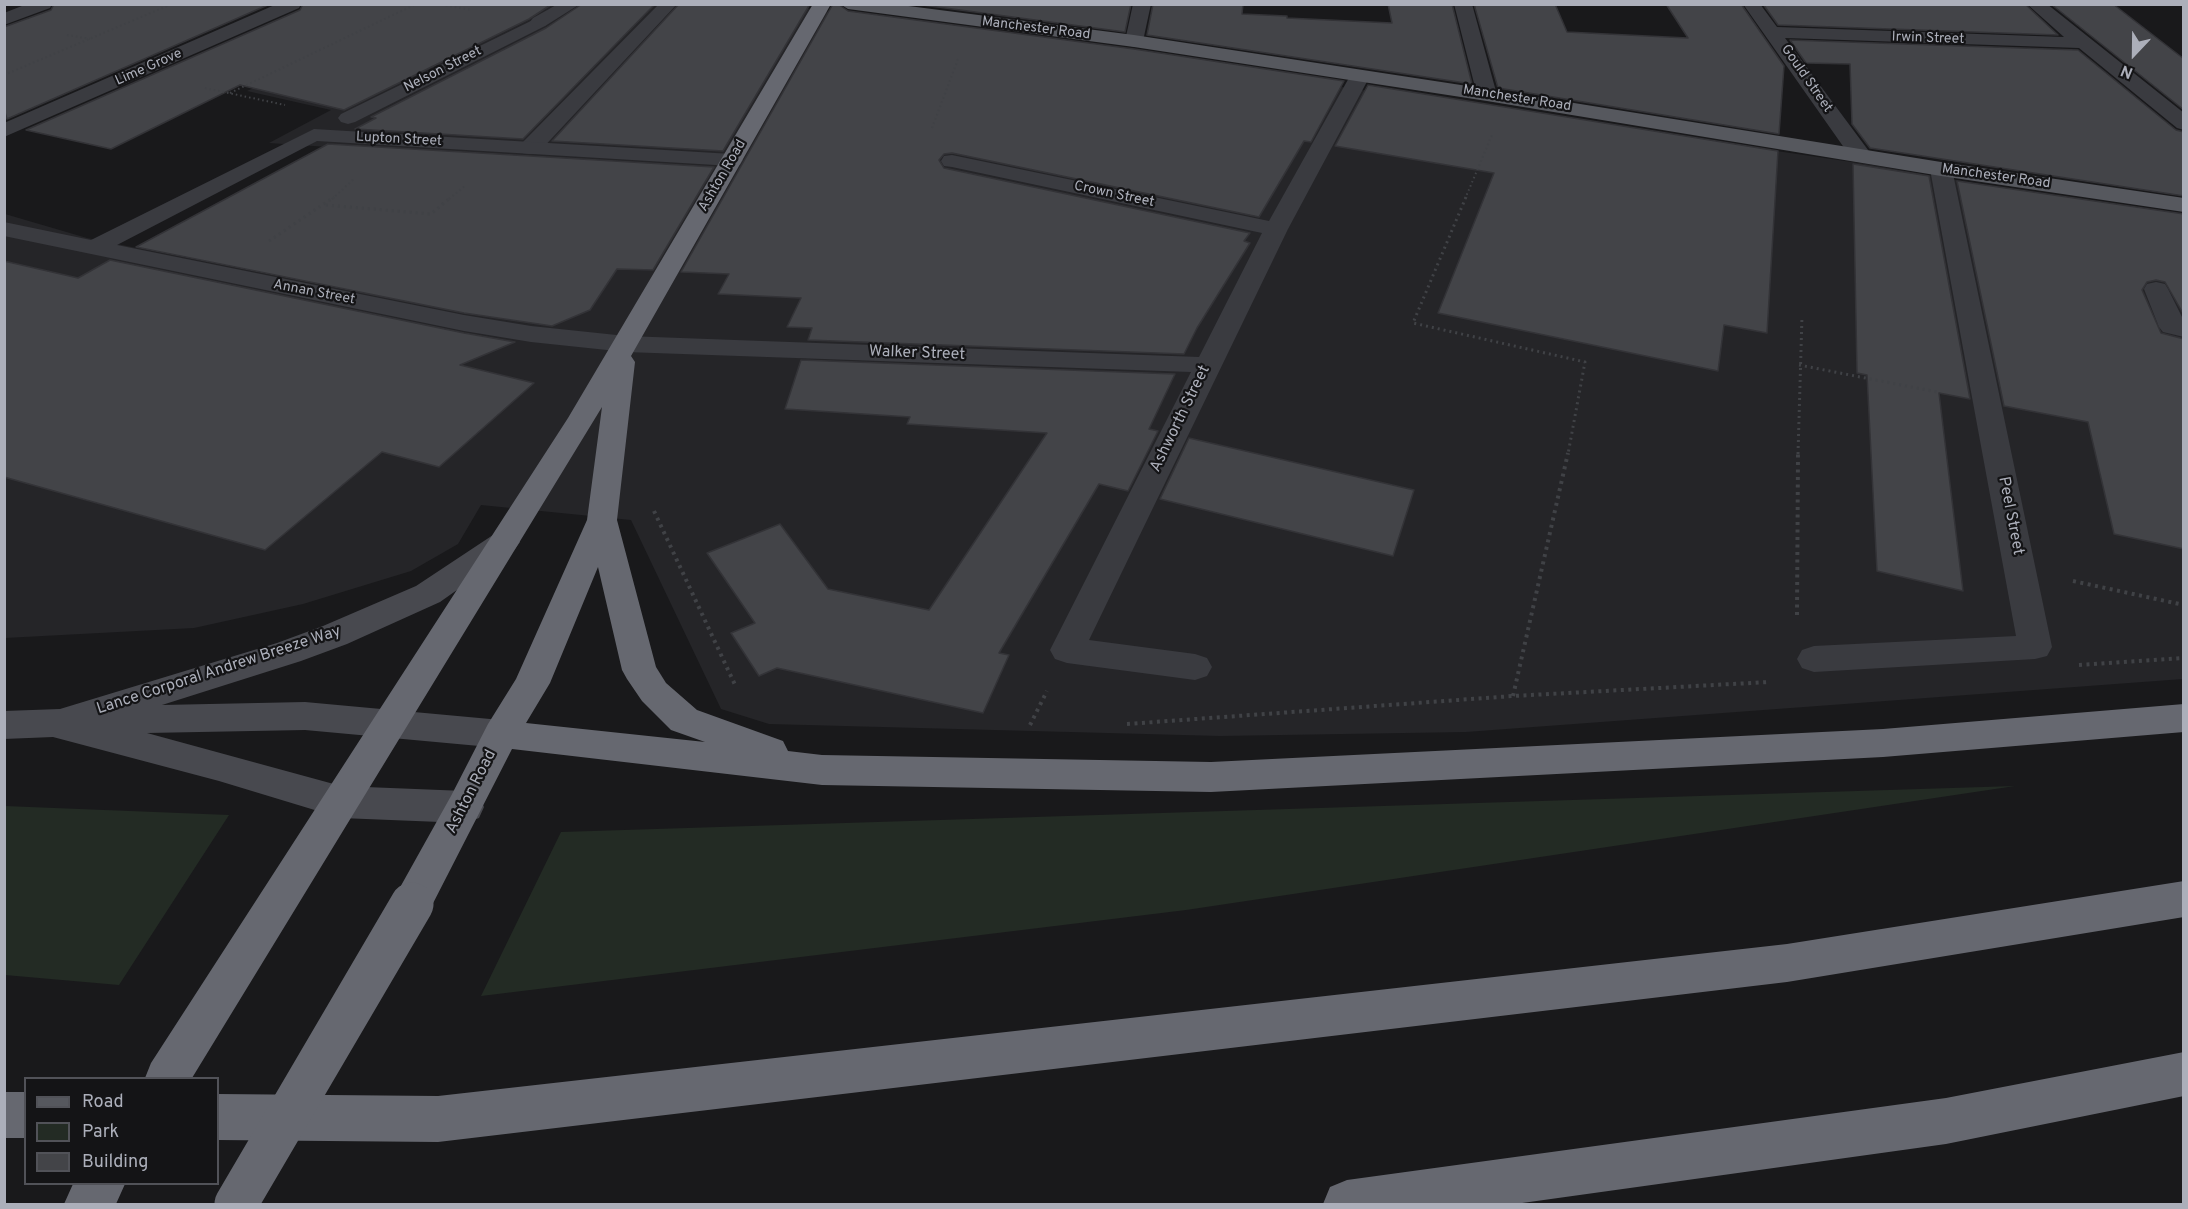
<!DOCTYPE html>
<style>
body{margin:0}
#map{position:relative;width:2188px;height:1209px;overflow:hidden;background:#19191b;font-family:Overpass,sans-serif}
canvas{display:block}
.frame{position:absolute;inset:0;border:6px solid #acafba;pointer-events:none}
.legend{position:absolute;left:24px;top:1077px;width:195px;height:108px;box-sizing:border-box;background:#141416;border:2px solid #515258;margin:0;padding:8px 10px;list-style:none;font-size:18px;color:#acafba}
.legend li{display:flex;align-items:center;gap:12px;height:30px}
.legend b{width:30px;border:2px solid #515258}
.north{position:absolute;left:2104px;top:24px;width:60px;height:60px;-webkit-text-stroke:4px #141416;paint-order:stroke;rotate:202deg;font-size:16px;font-weight:700;line-height:24px;text-align:center;color:#acafba}
.north::after{content:'';display:block;margin:auto;width:21px;height:27px;background:#acafba;clip-path:polygon(50% 0,100% 100%,50% 72%,0 100%)}
</style>
<div id="map">
<canvas width="2188" height="1209"></canvas>
<div class="frame"></div>
<ul class="legend">
<li><b style="height:8px;background:#56585e"></b>Road</li>
<li><b style="height:16px;background:#232b24"></b>Park</li>
<li><b style="height:16px;background:#434448"></b>Building</li>
</ul>
<div class="north">N</div>
</div>
<script>
const context = document.querySelector('canvas').getContext('2d');
context.lineJoin = 'round';
function paint(path, color) { context.fillStyle = color; context.fill(path, 'evenodd'); }
const toPath = rows => new Path2D(rows.map(r => 'M' + r).join(''));
function stroke(path, color, width, dash) { context.strokeStyle = color; context.lineWidth = width; context.lineCap = dash ? 'butt' : 'round'; context.setLineDash(dash || []); context.stroke(path); }
function write(font, color, halo, rows, align = 'center') {
  context.font = font + ' Overpass,sans-serif'; context.lineWidth = 4.5; context.setLineDash([]); context.textBaseline = 'middle'; context.strokeStyle = halo; context.fillStyle = color; for (const [text, x, y, turn = 0] of rows) {
    context.save(); context.translate(x, y); context.rotate((+turn || 0) * Math.PI / 180); context.textAlign = isNaN(turn) ? turn : align; if (halo) context.strokeText(text, 0, 0); context.fillText(text, 0, 0); context.restore();
  }
}
const built = toPath([
 [429,5,783,5,1872,165,2183,220,2183,679,1466,732,1220,736,769,724,721,709,631,520,481,505,458,544,411,571,303,604,194,628,5,638,5,214,87,238,356,292,445,227,492,158,269,143,331,110,247,91]
]);
const green = toPath([
 [2015,786,1186,910,481,996,561,832],
 [5,806,229,815,119,985,5,975]
]);
const building = toPath([
 [54,4,270,4,7,119,4,109,4,27,51,10,54,4],
 [303,4,552,4,529,19,344,110,240,85,111,149,26,130,300,10,303,4],
 [582,4,655,4,523,139,355,129,376,118,371,117,546,28,582,4],
 [679,4,810,4,723,151,552,141,679,4],
 [833,4,838,4,848,11,1134,49,1344,81,1311,142,1304,141,1259,217,952,153,944,154,939,160,944,168,1250,233,1244,241,1250,243,1197,328,1184,354,808,340,812,328,787,327,801,298,718,294,729,274,681,272,833,4],
 [915,4,1131,4,1125,32,915,4],
 [1153,4,1243,4,1242,14,1287,16,1287,18,1392,23,1388,4,1452,4,1472,84,1147,35,1153,4],
 [1474,4,1555,4,1567,32,1688,38,1666,4,1741,4,1784,66,1779,134,1498,88,1474,4],
 [1763,4,2025,4,2058,35,1778,25,1763,4],
 [2051,4,2113,4,2184,59,2184,110,2051,4],
 [1790,40,2078,50,2176,130,2184,132,2184,196,1870,148,1852,124,1850,64,1806,63,1790,40],
 [1368,85,1778,151,1767,333,1724,325,1718,371,1438,313,1494,173,1335,146,1368,85],
 [328,144,530,156,714,167,653,270,617,269,590,310,552,326,464,313,136,247,328,144],
 [1853,164,1929,176,1970,399,1939,393,1963,591,1877,571,1867,375,1857,373,1853,164],
 [1957,181,2184,214,2184,315,2165,282,2156,280,2147,282,2142,290,2161,333,2184,339,2184,549,2114,534,2088,422,2004,406,1957,181],
 [110,260,464,333,515,342,460,365,534,383,439,467,382,452,265,550,4,477,4,261,78,278,110,260],
 [801,360,1175,374,1149,429,1158,431,1128,491,1099,484,999,653,1009,655,983,713,777,668,759,676,731,633,755,623,707,553,780,524,828,589,929,610,1047,433,907,424,910,417,785,409,801,360],
 [1189,438,1414,490,1393,556,1160,499,1189,438]
]);
const pathFar2 = toPath([
 [437,4,472,10],
 [67,35,90,39],
 [4,75,172,4],
 [205,88,285,105],
 [230,93,416,4],
 [932,128,958,59],
 [332,199,355,178],
 [449,199,466,185],
 [1465,199,1492,135]
]);
const pathFar1 = toPath([
 [1466,197,1413,323,1585,362,1568,454],
 [326,205,431,214,451,197],
 [269,241,334,197],
 [1799,365,1937,392],
 [1798,454,1802,316]
]);
const path = toPath([
 [654,511,736,687],
 [2073,581,2184,605],
 [1797,615,1798,453],
 [2079,665,2184,658],
 [1513,696,1568,453],
 [1127,724,1513,696,1769,682],
 [1030,725,1047,691]
]);
const lane = toPath([
 [659,4,677,4,538,153,530,154,522,153,519,148,522,143,659,4],
 [539,17,545,18,548,22,545,26,355,122,348,124,341,122,338,118,341,114,539,17],
 [2156,282,2165,284,2168,289,2184,321,2184,337,2163,332,2159,327,2144,289,2147,284,2156,282]
]);
const street = toPath([
 [27,4,52,4,50,8,4,25,4,13,27,4],
 [277,4,301,4,299,8,4,137,4,123,277,4],
 [558,4,580,4,545,26,533,26,530,22,533,18,558,4],
 [1133,4,1151,4,1143,41,1141,45,1134,47,1127,45,1125,41,1133,4],
 [1454,4,1472,4,1497,95,1494,99,1480,99,1477,95,1454,4],
 [1743,4,1760,4,1777,27,2064,37,2027,4,2047,4,2184,113,2184,130,2177,128,2079,48,1785,38,1871,154,1868,159,1860,160,1852,159,1743,4],
 [1360,70,1367,72,1370,76,1288,229,1089,640,1195,654,1207,658,1212,667,1207,676,1195,680,1067,663,1055,659,1050,650,1191,372,626,352,531,342,464,331,4,236,4,222,91,240,314,129,732,154,740,155,743,160,740,165,732,166,317,141,117,245,464,315,531,326,626,336,1199,357,1262,233,952,167,944,166,941,161,944,156,952,155,1269,221,1350,76,1353,72,1360,70],
 [1941,162,1949,164,1952,169,2052,647,2047,656,2035,659,1814,672,1802,668,1797,659,1802,650,1814,646,2016,636,1930,169,1933,164,1941,162]
]);
const secondary = toPath([
 [504,531,515,535,520,542,515,549,440,602,347,644,301,661,162,705,305,702,501,720,514,724,519,734,514,744,501,748,305,730,147,733,341,786,465,791,479,796,484,807,479,818,465,823,341,818,219,781,53,737,4,739,4,711,60,709,277,643,323,626,416,586,493,535,504,531]
]);
const primary = toPath([
 [840,4,893,4,1134,35,1487,89,1941,162,2184,198,2184,212,1941,176,1487,101,1134,47,848,9,840,4]
]);
const highway = toPath([
 [813,4,831,4,631,356,635,362,617,520,656,667,666,683,697,710,783,741,788,751,822,755,1211,762,1883,729,2184,704,2184,732,1883,757,1211,792,822,785,512,749,426,917,412,922,398,917,392,904,398,891,451,796,488,724,516,679,587,520,602,407,192,1078,145,1078,151,1063,568,418,813,4],
 [598,567,622,670,627,679,642,701,671,730,705,742,526,723,550,683,598,567],
 [2184,881,2184,917,1787,982,438,1142,218,1140,218,1094,438,1096,1787,944,2184,881],
 [2184,1052,2184,1096,1946,1144,1515,1204,1323,1204,1330,1187,1347,1180,1946,1098,2184,1052],
 [4,1092,26,1092,26,1138,4,1138,4,1092],
 [73,1184,125,1184,116,1204,64,1204,73,1184]
]);
const highwayBridge = toPath([
 [236,1204,412,904]
]);
const farStreetnames = [
 ["Manchester Road",1036,29,7],
 ["Irwin Street",1928,39,2],
 ["Lime Grove",149,68,-24],
 ["Nelson Street",443,70,-27],
 ["Gould Street",1806,79,55],
 ["Manchester Road",1517,99,9],
 ["Lupton Street",399,140,3],
 ["Ashton Road",723,176,-60],
 ["Manchester Road",1996,177,8],
 ["Crown Street",1114,195,12],
 ["Annan Street",314,293,11]
];
const streetNames = [
 ["Walker Street",917,354,2],
 ["Ashworth Street",1181,419,-64],
 ["Peel Street",2010,516,79],
 ["Lance Corporal Andrew Breeze Way",219,671,-18],
 ["Ashton Road",472,792,-63]
];
paint(built, '#252528');
paint(green, '#232b24');
paint(building, '#434448');
stroke(building, '#333337', 1.5);
stroke(pathFar2, '#404246', 2, [1.5, 3]);
stroke(pathFar1, '#404246', 3, [2, 4]);
stroke(path, '#404246', 4, [3, 4.5]);
paint(lane, '#3a3b40');
paint(street, '#3a3b40');
paint(secondary, '#48494f');
paint(primary, '#56585e');
paint(highway, '#666870');
stroke(highwayBridge, '#666870', 43);
write('14px', '#acafba', '#141416', farStreetnames);
write('16px', '#acafba', '#141416', streetNames);
</script>
